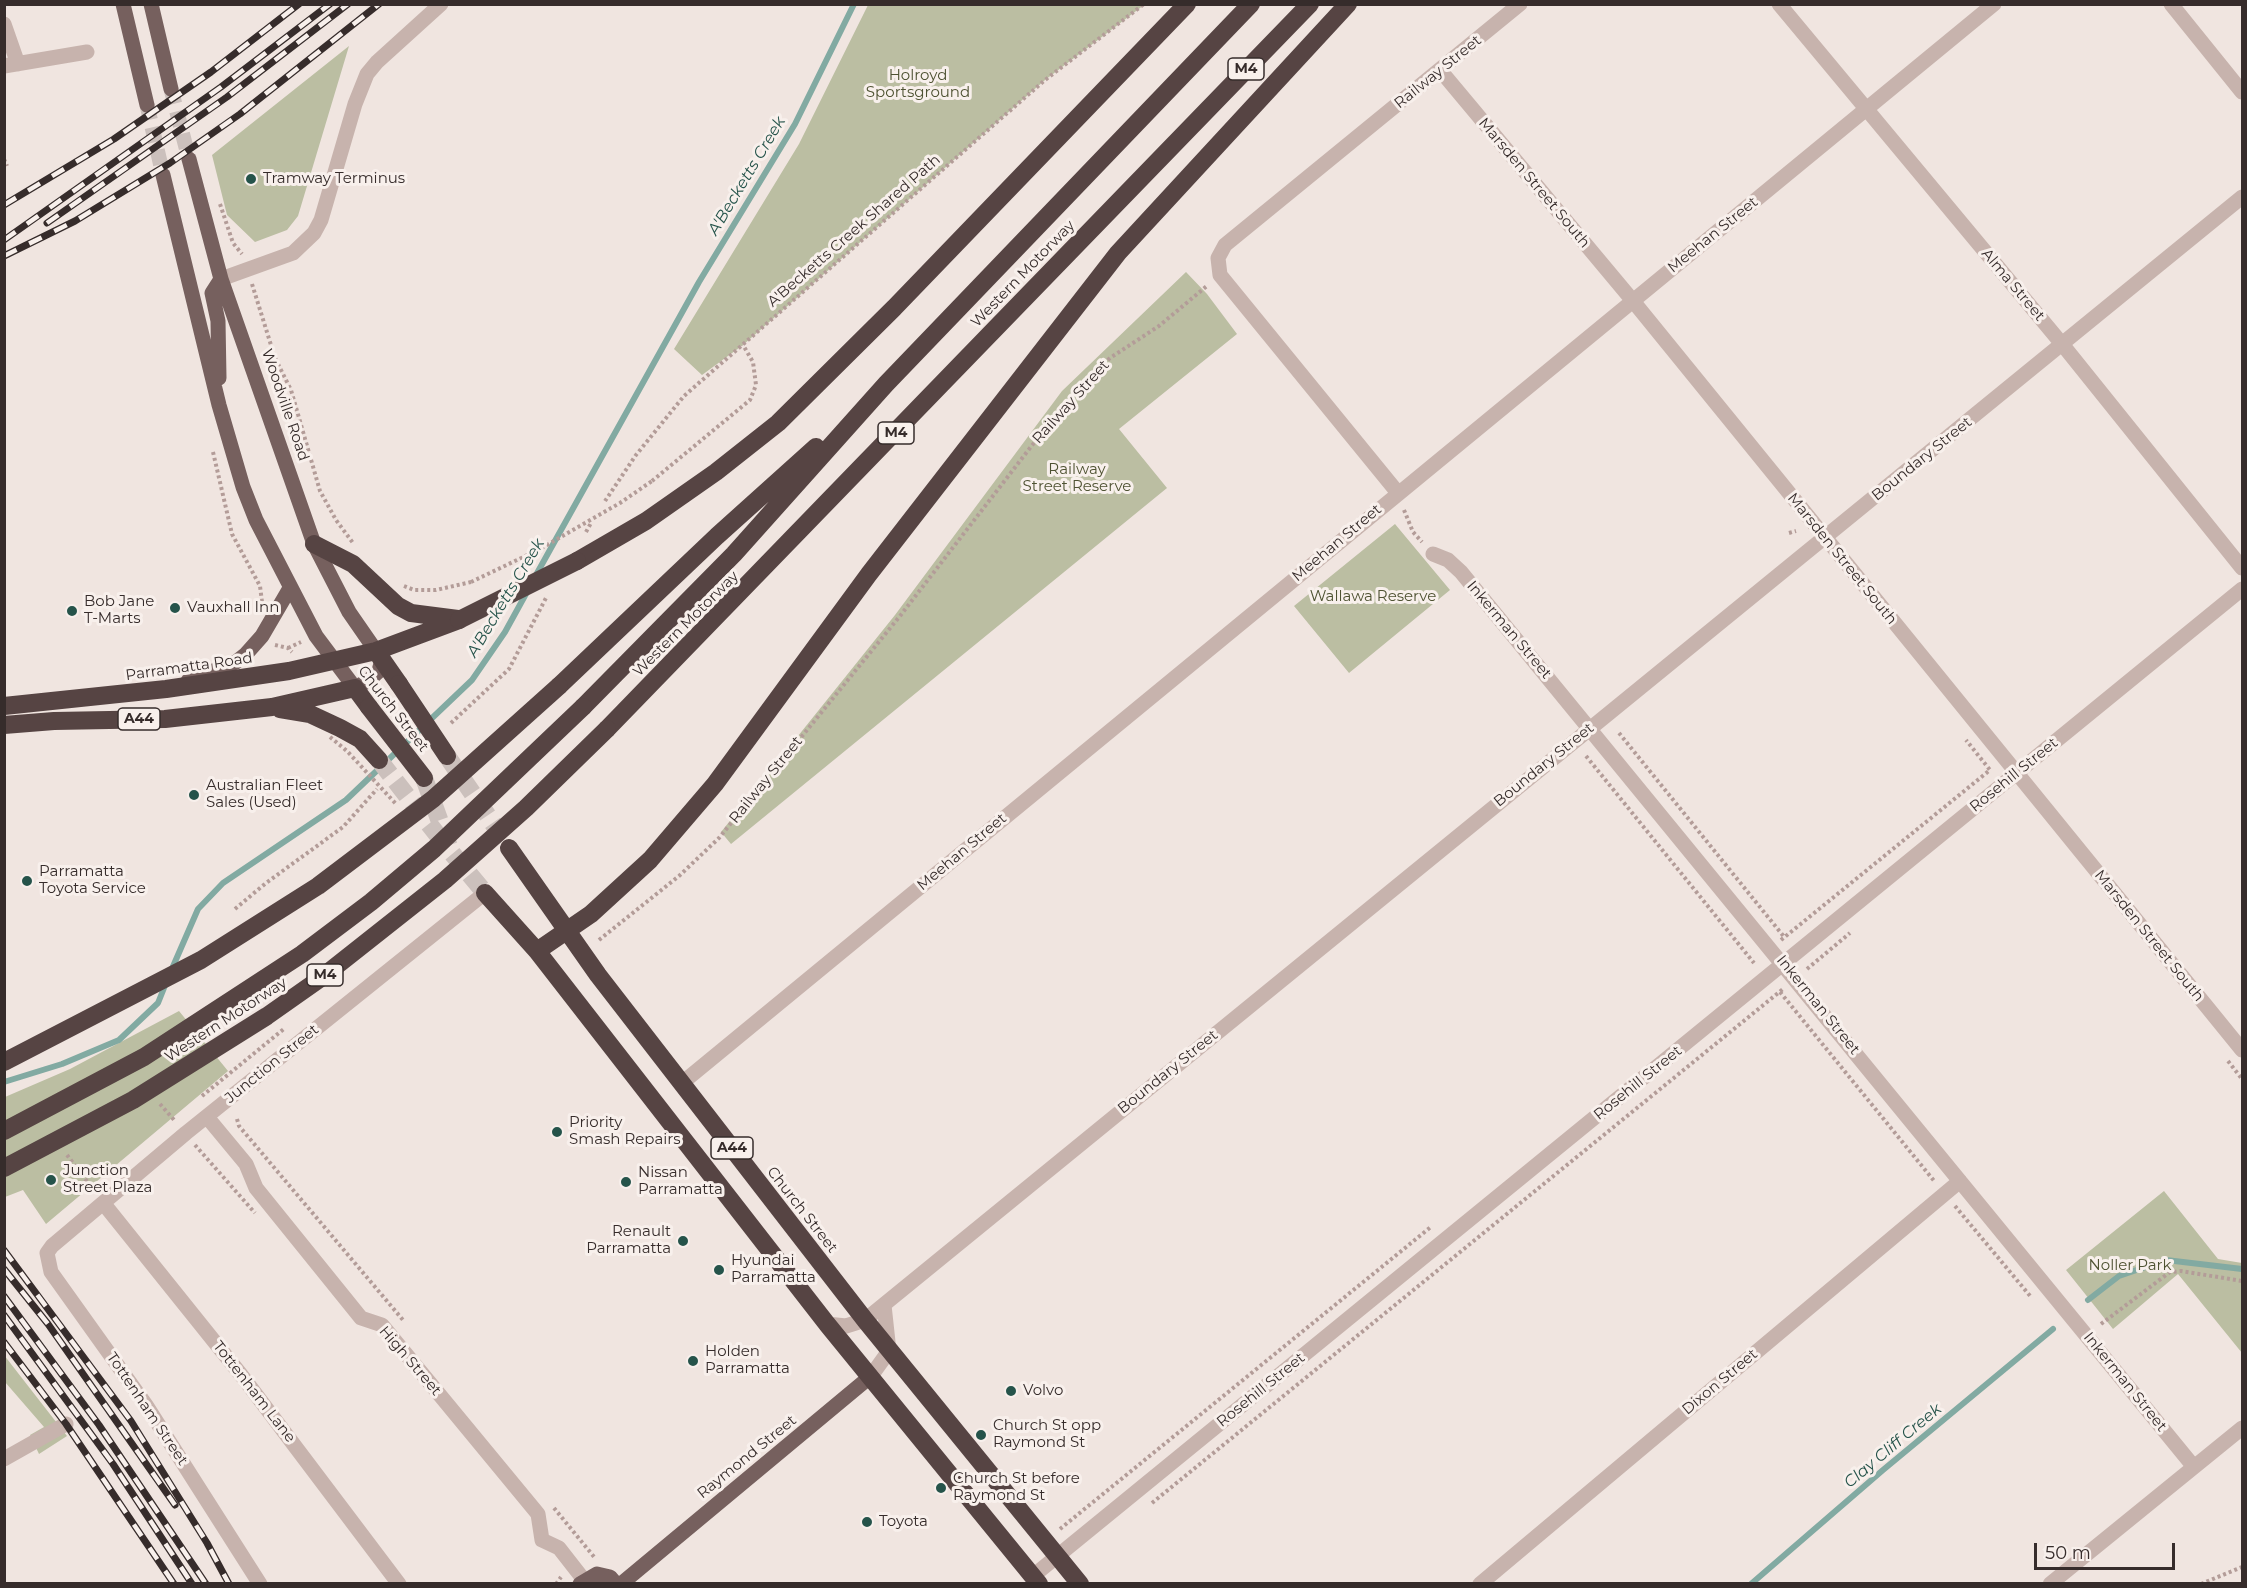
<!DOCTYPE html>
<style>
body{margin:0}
#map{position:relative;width:2247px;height:1588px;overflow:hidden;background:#f0e5e0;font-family:Montserrat,sans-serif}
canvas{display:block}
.frame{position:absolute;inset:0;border:6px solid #362c2b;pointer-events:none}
.scale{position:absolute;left:2034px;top:1543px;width:141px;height:27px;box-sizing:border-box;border:3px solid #362c2b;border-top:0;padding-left:8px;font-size:18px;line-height:21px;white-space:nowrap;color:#362c2b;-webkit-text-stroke:4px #f8f0ec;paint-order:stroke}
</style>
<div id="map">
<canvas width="2247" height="1588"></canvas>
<div class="frame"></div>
<div class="scale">50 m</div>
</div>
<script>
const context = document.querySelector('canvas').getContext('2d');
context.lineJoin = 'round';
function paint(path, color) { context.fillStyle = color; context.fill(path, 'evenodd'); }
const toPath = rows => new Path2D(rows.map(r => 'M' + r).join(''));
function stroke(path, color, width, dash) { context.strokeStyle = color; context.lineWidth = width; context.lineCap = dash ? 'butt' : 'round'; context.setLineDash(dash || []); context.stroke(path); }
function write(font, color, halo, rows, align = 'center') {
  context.font = font + ' Montserrat,sans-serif'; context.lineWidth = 6; context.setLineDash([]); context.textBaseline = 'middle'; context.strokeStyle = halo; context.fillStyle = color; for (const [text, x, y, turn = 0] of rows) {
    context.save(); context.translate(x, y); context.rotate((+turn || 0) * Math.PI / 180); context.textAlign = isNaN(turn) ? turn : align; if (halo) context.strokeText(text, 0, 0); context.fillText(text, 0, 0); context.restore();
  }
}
const green = toPath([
 [868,5,1144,5,1045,80,743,345,702,375,674,349,799,144],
 [349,46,298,216,287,230,255,242,227,215,212,155],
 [1186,272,1207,294,1237,334,1119,429,1167,488,731,844,721,832,895,615,1062,391],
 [1395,524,1450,590,1349,673,1294,606],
 [179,1011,228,1071,46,1224,23,1190,5,1197,5,1097,70,1069],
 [2164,1191,2218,1259,2242,1263,2242,1353,2178,1274,2113,1329,2066,1270],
 [4,1355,67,1436,39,1454,30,1435,44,1427,5,1382]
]);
const stream = toPath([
 [536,575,699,282,795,124,854,4],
 [171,971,198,909,223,883,346,800,472,680,505,632,527,592],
 [4,1082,62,1064,119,1040,158,1003,166,983],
 [2088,1300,2119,1276,2166,1260,2242,1269],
 [1751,1584,1883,1470,2053,1329]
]);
const majorTunnel = toPath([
 [171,89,189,159],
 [147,105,163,175]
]);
const highwayTunnel = toPath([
 [447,756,507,844],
 [379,760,443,842],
 [424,778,451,852,485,893]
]);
const path = toPath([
 [4,159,7,166],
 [220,204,233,243,242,254],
 [252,284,275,358,291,390,320,491,336,520,353,543],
 [213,452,232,534,260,586,262,602],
 [652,481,750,400,756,385,753,362,743,345],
 [605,501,636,455,684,396,1045,80,1144,4],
 [1404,510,1413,532,1422,542],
 [586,532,591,523],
 [1789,533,1796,531],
 [404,586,414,590,436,590,471,582],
 [275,645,288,648,292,652],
 [288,648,301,642],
 [451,723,509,669,547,596],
 [1619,733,1785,938],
 [1586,756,1754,963],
 [235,909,266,883,343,827,377,789],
 [599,940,679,876,719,838,900,616,1054,417,1092,375,1110,358,1159,326,1208,285],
 [1781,940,1990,770,1966,740],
 [1807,969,1850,933],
 [1780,992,1935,1182],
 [2228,1061,2242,1079],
 [202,1096,285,1028],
 [160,1104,175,1121],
 [237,1119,239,1126,403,1320],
 [195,1145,255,1213],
 [67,1155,95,1192],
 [1955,1206,2031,1297],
 [2101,1324,2170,1272,2181,1271,2242,1281],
 [1152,1503,1783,989],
 [554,1508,595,1558],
 [1060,1529,1432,1226],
 [556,1584,561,1577],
 [2201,1584,2242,1567]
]);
const minor = toPath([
 [1779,4,2062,344,2242,568],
 [2171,4,2242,92],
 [4,24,18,64],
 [4,66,87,52],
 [1440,70,1633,301,2242,1050],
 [221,279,293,253,314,233,321,220,355,104,367,74,377,62,441,4],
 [1398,493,1220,275,1218,258,1225,245,1520,4],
 [1433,554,1448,560,1461,572,2194,1467],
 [682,1083,1994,4],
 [207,1117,246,1164,256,1188,361,1318,382,1325,538,1514,542,1540,559,1548,584,1580],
 [104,1204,242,1376,399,1584],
 [827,1324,846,1326,865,1320,2242,197],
 [871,1376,889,1351,884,1305],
 [4,1459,66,1424],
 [1033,1576,2242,589],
 [260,1584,146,1405,51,1272,47,1253,52,1246,186,1133,485,893],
 [1480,1584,1960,1181],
 [2050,1584,2242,1428]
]);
const major = toPath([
 [123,4,147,105],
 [151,4,171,89],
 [189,159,221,279,314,544,349,612,376,651],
 [163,175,219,405,243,487,256,520,316,636,355,688,369,680,379,671,382,659],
 [219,378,218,321,212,293,221,279],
 [188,681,236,662,246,654,262,636,290,588],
 [580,1584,597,1574,610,1577,616,1584],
 [621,1584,871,1376]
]);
const highway = toPath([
 [314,544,353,564,398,606,411,613,458,619],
 [577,561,646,521,716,472,778,423,894,308,1187,4],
 [376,651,399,684],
 [559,686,717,536,816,447],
 [4,706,166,689,289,671,376,651,459,620],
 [583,707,734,554,886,384,1251,4],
 [280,709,310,714,340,728,360,739,379,760],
 [4,725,54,721,165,719,272,707,355,688,369,707],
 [607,729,1310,4],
 [509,848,598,975,865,1320,1080,1584],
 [485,893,537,951,827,1324,1039,1584],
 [537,951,591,914,650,860,715,784,869,574,1118,253,1348,4]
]);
const rail = toPath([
 [4,205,114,139,211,72,299,4],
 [47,223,227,97,348,4],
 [4,240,221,87,330,4],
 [4,256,75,221,170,163,240,114,379,4],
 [4,1250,131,1421,207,1543,229,1584],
 [4,1269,48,1324,175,1505],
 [4,1296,99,1425,206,1584],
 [4,1315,113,1464,192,1584],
 [4,1342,66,1424,174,1584]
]);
const pathBridge = toPath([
 [471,582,538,550,620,503,652,481],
 [330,737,347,751,396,804]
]);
const highwayBridge = toPath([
 [459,620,577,561],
 [399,684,447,756],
 [369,707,424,778],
 [4,1062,201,960,318,886,433,799,559,686],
 [4,1131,144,1057,302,954,371,902,434,849,583,707],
 [4,1168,133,1100,267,1016,321,978,445,880,526,808,607,729]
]);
const markers = [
 [251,179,6,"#25534a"],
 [175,608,6,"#25534a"],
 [72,611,6,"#25534a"],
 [194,795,6,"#25534a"],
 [27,881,6,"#25534a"],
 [557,1132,6,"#25534a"],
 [51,1180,6,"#25534a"],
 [626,1182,6,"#25534a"],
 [683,1241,6,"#25534a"],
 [719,1270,6,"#25534a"],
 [693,1361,6,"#25534a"],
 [1011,1391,6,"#25534a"],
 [981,1435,6,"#25534a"],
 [941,1488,6,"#25534a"],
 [867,1522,6,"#25534a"]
];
const shields = [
 [1246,69,36],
 [896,433,36],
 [139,719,42],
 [325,975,36],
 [732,1148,42]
];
const shieldNames = [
 ["M4",1246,69],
 ["M4",896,433],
 ["A44",139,719],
 ["M4",325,975],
 ["A44",732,1148]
];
const streetNames = [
 ["Railway Street",1438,72,-39],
 ["Marsden Street South",1534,183,50],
 ["A'Becketts Creek Shared Path",854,231,-41],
 ["Meehan Street",1713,235,-39],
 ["Western Motorway",1023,274,-46],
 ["Alma Street",2013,285,50],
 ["Railway Street",1071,402,-48],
 ["Woodville Road",285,405,71],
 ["Boundary Street",1922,459,-39],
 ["Meehan Street",1337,543,-40],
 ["Marsden Street South",1842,559,51],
 ["Western Motorway",686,624,-45],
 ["Inkerman Street",1509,630,50],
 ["Parramatta Road",189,667,-8],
 ["Church Street",393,709,52],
 ["Boundary Street",1544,765,-39],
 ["Rosehill Street",2014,775,-39],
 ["Railway Street",766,780,-51],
 ["Meehan Street",962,852,-40],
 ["Marsden Street South",2149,936,51],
 ["Inkerman Street",1818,1005,51],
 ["Western Motorway",226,1020,-33],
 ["Junction Street",272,1064,-39],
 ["Boundary Street",1168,1072,-39],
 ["Rosehill Street",1638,1083,-39],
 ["Church Street",802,1210,52],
 ["High Street",410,1361,49],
 ["Dixon Street",1720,1382,-40],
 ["Inkerman Street",2125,1382,51],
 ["Rosehill Street",1261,1390,-39],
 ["Tottenham Lane",254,1392,52],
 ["Tottenham Street",147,1409,56],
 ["Raymond Street",747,1457,-39]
];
const parkNames = [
 ["Holroyd",918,76],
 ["Sportsground",918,93],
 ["Railway",1077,470],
 ["Street Reserve",1077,487],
 ["Wallawa Reserve",1373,597],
 ["Noller Park",2130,1266]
];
const poiNames = [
 ["Tramway Terminus",263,179],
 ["Bob Jane",84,602],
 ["T-Marts",84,619],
 ["Vauxhall Inn",187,608],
 ["Australian Fleet",206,786],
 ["Sales (Used)",206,803],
 ["Parramatta",39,872],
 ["Toyota Service",39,889],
 ["Priority",569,1123],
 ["Smash Repairs",569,1140],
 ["Junction",63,1171],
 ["Street Plaza",63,1188],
 ["Nissan",638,1173],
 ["Parramatta",638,1190],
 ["Renault",671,1232,"right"],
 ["Parramatta",671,1249,"right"],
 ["Hyundai",731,1261],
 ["Parramatta",731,1278],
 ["Holden",705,1352],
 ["Parramatta",705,1369],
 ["Volvo",1023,1391],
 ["Church St opp",993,1426],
 ["Raymond St",993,1443],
 ["Church St before",953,1479],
 ["Raymond St",953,1496],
 ["Toyota",879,1522]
];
const waterNames = [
 ["A'Becketts Creek",747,176,-59],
 ["A'Becketts Creek",506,598,-59],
 ["Clay Cliff Creek",1893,1446,-40]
];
paint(green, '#bbbea2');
stroke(stream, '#82aaa2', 6);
stroke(majorTunnel, '#cbc0bc', 15, [15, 8]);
stroke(highwayTunnel, '#cbc0bc', 18, [18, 9]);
stroke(path, '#b39c98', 4, [3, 3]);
stroke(minor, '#c7b3ad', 15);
stroke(major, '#76605e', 15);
stroke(highway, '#564443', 18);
stroke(rail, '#362c2b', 7);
stroke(rail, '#f8f0ec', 4.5, [14]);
stroke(pathBridge, '#b39c98', 4, [3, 3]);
stroke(highwayBridge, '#564443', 18);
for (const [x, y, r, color] of markers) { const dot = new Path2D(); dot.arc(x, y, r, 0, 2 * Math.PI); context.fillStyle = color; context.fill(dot); stroke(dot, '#f8f0ec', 2); }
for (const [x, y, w] of shields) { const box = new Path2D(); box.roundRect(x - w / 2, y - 11, w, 22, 4.5); context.fillStyle = '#f8f0ec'; context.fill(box); stroke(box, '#362c2b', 1.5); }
write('bold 14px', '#362c2b', null, shieldNames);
write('15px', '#362c2b', '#f8f0ec', streetNames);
write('15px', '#4e5232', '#f8f0ec', parkNames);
write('15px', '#362c2b', '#f8f0ec', poiNames, 'left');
write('italic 16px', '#25534a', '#f8f0ec', waterNames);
</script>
